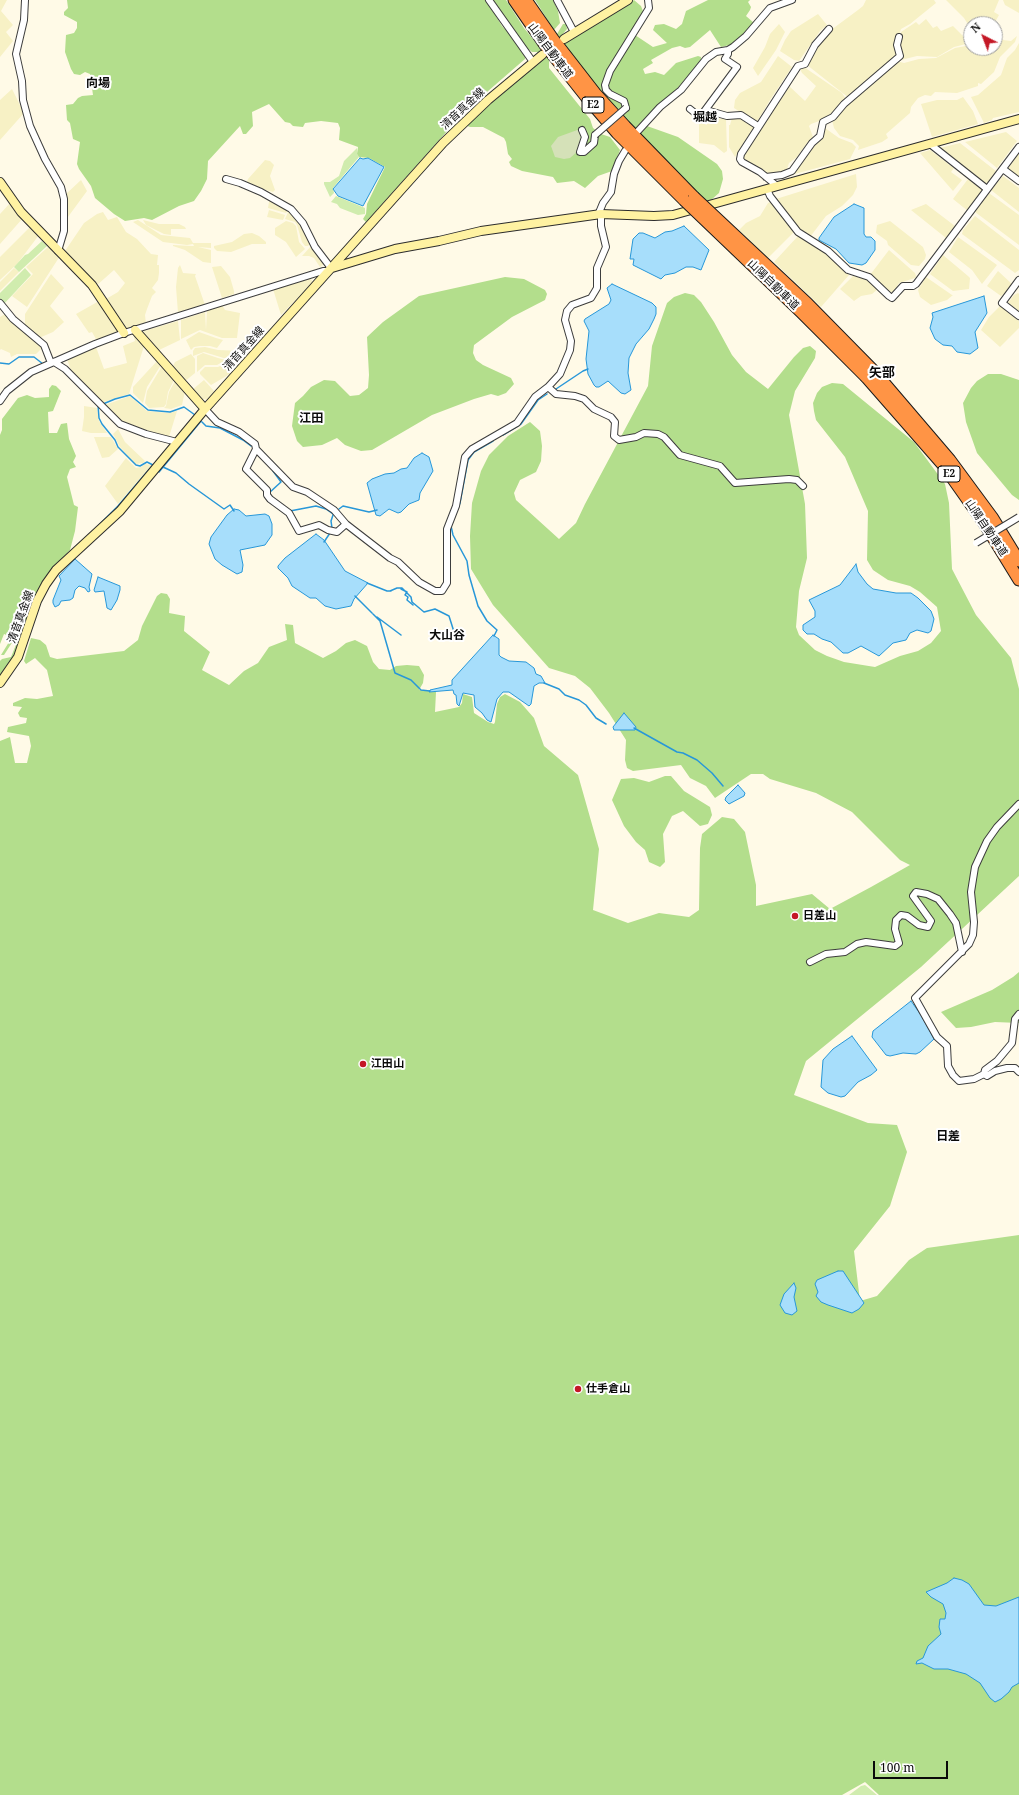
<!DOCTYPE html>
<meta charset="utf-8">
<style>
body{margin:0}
#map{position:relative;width:1019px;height:1795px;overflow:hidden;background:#fffae7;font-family:"Noto Serif",serif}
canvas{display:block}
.north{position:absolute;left:963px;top:16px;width:40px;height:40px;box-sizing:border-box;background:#fff;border:1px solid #9d9d9d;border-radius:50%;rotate:318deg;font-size:11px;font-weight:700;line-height:16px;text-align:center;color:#0a0a0a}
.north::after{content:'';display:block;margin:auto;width:14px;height:18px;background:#c41826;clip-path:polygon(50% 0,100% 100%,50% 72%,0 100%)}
.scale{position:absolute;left:873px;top:1761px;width:75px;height:18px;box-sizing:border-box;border:2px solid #0a0a0a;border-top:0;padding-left:5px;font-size:12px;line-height:14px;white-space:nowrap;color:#0a0a0a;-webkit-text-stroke:3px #fff;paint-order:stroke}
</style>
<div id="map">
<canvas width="1019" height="1795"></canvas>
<div class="north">N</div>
<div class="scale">100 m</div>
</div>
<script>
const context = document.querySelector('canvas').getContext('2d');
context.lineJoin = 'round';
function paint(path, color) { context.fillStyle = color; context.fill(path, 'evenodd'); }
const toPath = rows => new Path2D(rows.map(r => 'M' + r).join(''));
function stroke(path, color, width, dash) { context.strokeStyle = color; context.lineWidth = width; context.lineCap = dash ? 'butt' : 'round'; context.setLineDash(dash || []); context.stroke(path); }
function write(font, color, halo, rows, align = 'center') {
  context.font = font + ' "Noto Serif","Noto Sans JP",serif'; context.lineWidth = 4; context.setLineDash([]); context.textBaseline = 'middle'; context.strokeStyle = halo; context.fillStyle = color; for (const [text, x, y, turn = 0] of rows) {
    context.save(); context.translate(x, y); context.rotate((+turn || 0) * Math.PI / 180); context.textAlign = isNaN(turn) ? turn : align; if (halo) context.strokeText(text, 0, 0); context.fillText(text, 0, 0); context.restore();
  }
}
const farmland = toPath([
 [0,0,7,0,1,11,13,25,6,32,13,41,0,57],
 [866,0,934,0,936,3,910,24,901,29,898,39,899,54,849,98,807,65,817,46,831,30,858,10,863,6],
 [946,0,999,0,994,12,999,15,994,24,971,24,971,29,964,18],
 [1003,0,1019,0,1019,13,1005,5],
 [818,14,827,25,820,31,799,61,794,60,780,51,785,40,791,31],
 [926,19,933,28,937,26,941,31,953,26,970,43,954,47,937,57,917,56,901,60,899,58,899,42,901,32,916,22,919,25],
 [779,24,785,32,776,50,758,76,753,68,765,47,770,34],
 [1017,36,1015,42,1000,57,994,72,981,84,978,83,978,86,957,93,935,92,931,96,925,95,918,98,911,107,910,113,886,134,888,138,882,142,858,150,859,146,853,140,840,136,834,128,832,120,845,105,897,61,904,63,919,59,936,58,955,48,971,45,971,48,995,48,995,39,1011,41],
 [1019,43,1019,112,993,118,992,120,984,123,971,97,978,95,1001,75,1007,58,1015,50],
 [778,56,792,67,770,100,757,122,756,122,734,108,735,100,740,93,761,82],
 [804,67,842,93,846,99,830,117,811,124,809,126,813,137,807,143,797,157,789,163,786,172,768,174,759,167,744,160,743,157,788,85,805,101,816,86,802,73,800,69],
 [12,89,24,113,0,140,0,100],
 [963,97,973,111,978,124,932,137,921,104,937,100,957,100],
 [706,114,713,118,726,119,727,151,724,153,714,145,699,143,699,125,701,119],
 [732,118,740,118,754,127,735,157,729,147,729,125,730,125],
 [825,128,839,138,852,143,856,147,850,159,791,175],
 [1006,132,1017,141,997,168,965,142],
 [960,143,996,171,987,184,985,185,940,148],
 [930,150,951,166,954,168,951,172,962,180,953,191,920,153],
 [1019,152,1019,179,1008,169],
 [265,160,270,161,274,165,270,176,275,190,273,192,246,184,248,179],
 [856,174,857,187,853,195,842,206,826,216,810,237,800,230,776,199],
 [1003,176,1019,188,1019,212,991,190],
 [968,179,983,190,968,211,953,199],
 [81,180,87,191,65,221,65,195],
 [989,193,1019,215,1019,245,975,212],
 [274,197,289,209,286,213,268,208,269,202],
 [11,202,23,218,0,244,0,214],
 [771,202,793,230,793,233,768,258,739,230,746,223,760,216,768,203],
 [926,204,955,226,946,238,911,210],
 [269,210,285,215,283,220,267,217],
 [289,210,297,217,310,244,308,246,305,246,302,242,297,225,295,222,285,219],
 [103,212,108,220,117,217,126,232,137,239,151,254,158,255,157,265,159,265,159,273,158,280,152,288,156,292,152,296,147,309,145,315,146,324,127,330,106,299,118,292,125,283,114,270,96,286,65,251,84,223,97,214],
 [975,216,1019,250,1019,270,1015,273,962,234,963,230],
 [138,220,161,235,190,238,193,243,211,243,211,248,198,247,211,250,211,263,203,262,185,250,173,246,173,245,192,246,194,246,193,244,187,245,163,242,133,222],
 [143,220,159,224,179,224,185,227,186,229,171,229,171,235,164,234,146,225],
 [286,221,293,223,296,226,299,242,305,249,296,257,286,242,275,235,275,228],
 [890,221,923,247,926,255,925,259,919,266,911,265,888,245,887,241,876,233,877,225],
 [30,227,39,235,17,264,0,280,0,257],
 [252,233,259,236,266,242,266,244,252,244,231,252,217,251,214,248,214,246,232,242,244,234],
 [798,236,828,254,849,275,821,307,774,262],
 [958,237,997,265,982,284,972,270,949,252],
 [312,245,324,264,320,267,314,258,309,256,302,256],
 [49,246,60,256,27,307,12,296,33,274,26,267],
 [889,250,915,273,916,276,915,278,899,283,894,292,891,292,870,275],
 [943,255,968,276,970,278,969,289,953,291,930,274],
 [180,265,183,273,196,274,195,276,205,305,178,313,176,287,178,268],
 [221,266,230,277,234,291,234,294,222,298,212,267],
 [14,268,19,272,0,291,0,282],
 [998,271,1012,284,1008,291,1001,296,987,286],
 [51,274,64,288,50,306,64,322,53,332,39,338,25,326,25,314],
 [853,276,870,281,878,289,872,294,861,296,854,301,840,289],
 [926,277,952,295,953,295,947,300,931,305,920,297,918,290],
 [310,278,313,282,281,315,273,289],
 [1018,293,1019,294,1019,311,1008,303,1014,295],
 [99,301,118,331,117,333,97,341,92,332,89,333,76,314],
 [222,305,225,310,240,313,237,338,222,338,200,330,181,339,181,320,205,312,206,330,207,311],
 [1000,306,1019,321,1019,328,1000,347,981,330,989,317],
 [5,314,41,345,42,348,36,354,17,354,11,357,10,353,1,349,0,350,0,317],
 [178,321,180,340,157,351,143,335,144,331],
 [199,332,216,338,223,340,217,348,210,346,200,346,194,347,191,350,186,340],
 [133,334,144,346,129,394,101,403,73,376,67,359,96,347,104,369,127,363,123,346,135,341],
 [205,347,218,350,243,351,237,353,227,359,204,352,193,356,193,351,195,348],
 [203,353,218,358,226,360,217,365,205,365,197,372,197,356],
 [191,354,195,359,195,373,184,382,172,368,175,362],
 [157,361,161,365,147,387,143,403,133,393,133,387],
 [227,363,231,368,230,374,211,385,200,374,200,372,205,367,218,367],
 [162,366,174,380,168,392,166,404,164,407,149,408,145,403,147,391],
 [204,380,215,392,208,400,204,399,201,401,192,390],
 [175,381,185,391,182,405,171,409,164,408,166,406,169,392],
 [130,396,147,411,169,413,177,411,169,437,152,434,123,423,105,405],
 [84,406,97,408,99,421,107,433,91,433,82,431,84,417],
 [118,429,125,442,145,461,143,463,135,464,120,447,113,434],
 [94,437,111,437,118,449,109,457,102,458],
 [126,458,136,468,141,467,145,464,152,465,118,504,105,486]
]);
const green = toPath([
 [357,148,357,154,359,157,333,188,334,193,330,197,324,184,324,182,330,182,339,176,344,161],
 [336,196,365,208,365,214,358,215,340,208,337,204,331,202],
 [42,241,47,246,19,272,14,267,25,255,28,254],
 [25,268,31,275,3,305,0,301,0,293],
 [865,1785,877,1795,849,1795,861,1786]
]);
const forest = toPath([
 [67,0,486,0,502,26,513,37,525,53,525,59,465,111,366,222,363,219,366,214,367,204,385,167,369,158,359,157,357,154,358,147,339,140,340,128,338,123,321,121,305,123,303,127,293,126,290,123,285,122,269,104,252,112,253,126,246,134,243,134,240,126,208,161,207,179,201,191,194,201,179,206,152,220,144,218,125,221,114,214,95,198,91,186,79,169,77,164,80,142,73,139,70,123,67,120,66,105,73,104,78,98,82,96,93,95,90,74,85,72,80,75,74,74,71,69,65,52,66,35,74,33,77,28,77,22,64,15,64,12,68,8],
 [492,0,506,0,524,28,549,59,549,68,590,119,593,128,601,134,610,137,620,150,612,171,598,176,585,188,574,181,557,183,553,177,522,171,511,166,509,162,512,159,508,154,506,142,504,138,483,127,470,127,465,125,520,76,543,58,537,52,532,52,527,48,503,18],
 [535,0,553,0,558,11,560,23,554,30],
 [634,0,641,6,644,14,632,33,653,47,667,43,653,30,655,25,664,24,676,29,682,24,686,11,708,0,750,0,748,2,751,7,750,10,746,16,754,23,734,44,721,47,710,30,690,47,685,48,680,46,672,48,651,60,653,63,643,69,645,74,655,72,664,75,676,63,698,56,701,57,701,60,676,90,636,128,641,133,647,126,678,137,717,164,722,171,723,179,719,193,711,200,705,201,603,95,558,39,557,34,563,24,566,24,567,29,562,35,567,42],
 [505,277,524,279,545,290,547,294,545,300,512,317,474,345,473,353,476,360,483,365,511,378,514,384,506,393,498,396,491,394,474,399,432,415,372,450,361,451,345,445,337,438,322,445,303,447,297,441,292,426,295,403,303,396,311,387,324,380,335,381,350,396,359,395,368,388,369,375,367,337,383,322,419,296],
 [685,293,694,295,701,302,714,322,732,355,746,372,768,389,794,357,803,348,810,346,816,351,815,358,795,391,789,415,805,504,807,558,799,591,796,627,799,635,815,650,827,656,844,662,875,667,900,656,918,651,931,643,941,631,937,607,920,592,910,586,888,580,873,570,867,560,868,511,845,457,816,420,814,411,813,403,817,393,822,387,832,383,843,384,914,442,945,484,949,503,952,569,976,615,1011,658,1019,689,1019,876,921,967,806,1061,794,1095,868,1123,897,1125,907,1152,890,1206,854,1251,860,1301,877,1296,909,1260,927,1248,1019,1235,1019,1795,879,1795,865,1782,842,1795,0,1795,0,741,10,737,15,763,27,763,31,746,29,736,7,732,8,727,26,723,27,718,20,717,18,713,22,707,13,706,13,703,25,698,37,699,53,696,47,670,35,658,26,664,24,661,31,638,40,640,46,645,50,657,57,659,124,651,138,640,142,626,157,596,161,593,167,594,170,599,169,613,185,616,184,631,210,652,202,670,229,685,244,671,258,663,269,647,287,640,285,624,293,625,295,643,323,658,336,651,346,643,355,640,367,646,373,662,379,669,390,670,396,666,407,665,419,666,424,675,423,683,419,690,436,692,435,712,459,707,462,703,463,694,472,697,474,713,488,722,494,724,495,722,497,704,500,697,505,694,520,702,534,718,544,746,578,775,599,849,593,910,628,923,659,913,689,917,699,910,700,848,702,834,722,817,734,819,745,832,756,885,756,906,812,894,830,909,871,887,910,865,900,860,852,812,816,793,770,779,763,774,751,774,715,798,706,786,690,778,681,765,633,771,627,768,625,760,626,740,609,713,590,688,575,676,549,668,493,605,471,569,470,536,472,503,481,471,489,455,508,436,530,422,540,431,542,446,541,461,536,472,520,480,514,493,516,500,559,539,576,523,585,504,648,386,652,346,667,303,674,297],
 [988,374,1001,374,1019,380,1019,500,1012,495,977,453,966,422,963,403,971,388,977,381],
 [52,385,56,386,61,391,53,411,48,412,49,433,57,433,61,424,67,423,69,439,76,456,73,462,76,467,70,469,67,477,74,505,78,507,75,531,70,550,50,571,42,584,22,632,15,638,4,655,1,655,9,642,9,636,4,634,0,644,0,435,2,430,2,419,18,398,27,395,35,398,49,397,49,389],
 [21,636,10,665,0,676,0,661,2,659,11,657,17,642],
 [665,776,671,776,684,791,710,807,712,815,708,824,700,826,683,811,672,816,663,834,665,862,660,867,649,862,645,850,636,842,624,826,612,800,621,779,634,778,649,782],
 [1019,972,1019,1023,995,1022,971,1027,956,1028,941,1012,992,990,1013,977]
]);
const cemetery = toPath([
 [580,129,584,135,578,151,570,158,564,159,555,157,551,146,558,137]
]);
const water = toPath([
 [360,158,363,159,368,158,384,167,363,206,338,196,333,189,360,158],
 [854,204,864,208,864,234,866,237,871,237,875,241,875,250,866,263,862,265,849,263,836,249,819,240,819,238,834,217,854,204],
 [684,226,709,250,701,270,693,267,686,267,675,273,665,275,661,279,633,265,634,259,630,259,633,239,639,233,643,233,655,238,665,232,672,231,684,226],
 [612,284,652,303,656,307,656,314,654,319,649,329,636,344,629,358,628,373,631,390,625,394,621,393,608,381,599,387,596,387,594,385,588,374,586,359,589,331,584,321,585,319,609,304,611,300,607,288,612,284],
 [984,296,987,313,975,332,978,348,970,354,957,352,952,346,943,345,935,339,930,328,933,317,932,313,984,296],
 [422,453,429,457,433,471,420,493,419,500,409,504,401,512,398,513,389,509,380,516,376,515,367,483,372,479,385,474,394,473,401,469,407,468,414,458,422,453],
 [234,509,239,510,246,516,265,514,269,516,272,524,272,535,265,545,240,550,243,565,242,572,237,574,222,565,215,559,209,544,211,537,227,515,234,509],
 [316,534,324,540,345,571,368,583,354,599,351,606,336,609,325,606,316,598,310,598,292,586,288,578,278,568,278,566,285,558,316,534],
 [75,559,92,574,89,587,90,591,88,592,85,588,79,586,75,590,73,598,70,600,61,601,59,605,55,607,53,603,53,600,61,580,59,576,75,559],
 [856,564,858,572,867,584,873,589,896,593,911,593,918,598,931,611,934,619,931,631,928,633,917,630,910,633,906,640,893,643,879,656,861,646,848,653,843,653,831,642,822,639,814,634,807,634,803,630,803,625,815,617,815,611,809,600,840,585,856,564],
 [98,577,120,586,120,590,117,600,111,610,107,608,104,591,95,592,94,590,98,577],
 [493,635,499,639,499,655,501,657,509,661,526,662,534,668,536,674,541,676,545,683,539,683,534,686,531,704,529,706,509,692,503,692,497,699,491,722,487,720,482,713,475,707,474,695,463,693,459,706,457,704,456,695,454,694,453,690,429,692,430,690,452,685,452,680,493,635],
 [624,713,636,727,635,730,614,730,613,727,624,713],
 [738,785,745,793,744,796,729,804,725,800,726,797,738,785],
 [911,1001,921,1015,934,1039,920,1052,916,1054,903,1053,890,1056,886,1055,872,1037,873,1031,911,1001],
 [852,1036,877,1070,871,1075,858,1082,845,1096,841,1097,828,1093,821,1087,823,1060,833,1049,852,1036],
 [838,1271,843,1271,864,1303,859,1309,852,1313,828,1305,821,1302,816,1296,818,1292,815,1284,817,1280,838,1271],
 [794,1283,796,1288,794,1297,797,1311,792,1315,785,1313,780,1305,784,1294,794,1283],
 [954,1578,962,1580,969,1584,984,1605,996,1606,1019,1597,1019,1683,1012,1687,1009,1692,1001,1699,995,1702,990,1698,980,1683,966,1674,948,1669,934,1669,922,1663,916,1664,917,1661,923,1658,928,1646,941,1634,939,1627,940,1619,945,1619,946,1613,943,1604,931,1597,926,1592,947,1583,954,1578]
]);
const stream = toPath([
 [0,363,9,364,19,357,34,357,43,364,48,361],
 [556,389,583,371,588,369],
 [103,404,115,399,130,395,148,410,170,412,184,407,195,415],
 [98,405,99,418,102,424,115,440,118,447,136,465,140,466,147,462,153,465,118,506,99,525],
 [202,422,206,426,220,428,243,440,251,446],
 [503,435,521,424,538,400,547,394],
 [163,467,176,473,189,484,224,509,230,505,234,511],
 [159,472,201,421],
 [269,493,281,482,273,471],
 [339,509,343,506,369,512,377,510],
 [290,511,316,506,326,509,333,514],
 [454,518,460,503,468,460,474,452,493,441],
 [451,526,453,535,467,561,469,575,478,606,487,621,497,630,494,636],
 [332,528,331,521,333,515],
 [324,542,330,533],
 [367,583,387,591,391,591],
 [401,589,407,592,405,595,408,597,407,600,413,605],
 [390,591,397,588,402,588,411,597,412,602,424,612,435,609,449,616,455,635],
 [355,596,372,613],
 [373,614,380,621,395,673,411,680,421,690,430,691],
 [377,617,401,635],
 [544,683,559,689,565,695,579,700,586,705,596,718,606,724],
 [634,728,677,752,683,753,697,760,712,773,723,786]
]);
const street = toPath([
 [25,0,24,20,16,54,22,81,23,100,30,126,45,159,61,187,64,199,64,231,58,251],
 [489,0,533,62],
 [557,0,574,32],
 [626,108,624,101,610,94,606,90,605,85,610,71,649,8,648,0],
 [690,109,700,117,737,67,725,59,728,54,728,50],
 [706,110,727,116,741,115,758,126],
 [582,130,585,137,580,152,584,152,594,143,595,135],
 [638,131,660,107,681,90,706,59,716,52,728,50,733,47,746,36,770,8,792,0],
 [930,144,987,189],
 [1003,169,1019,181],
 [766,177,782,175,792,171,812,143,820,136,823,122,833,117,844,104,900,56,897,45,899,37],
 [226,179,240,183,261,192,291,209,303,223,315,247,331,268],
 [777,186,760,172,742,162,740,159,741,154,798,66,805,64,815,45,829,29],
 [767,189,770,196,798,232,828,251,848,270,869,277,889,296,892,298,903,286,913,286,916,284,1019,147],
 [598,215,603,203,611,192,614,174,619,161,625,151],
 [1019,280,1002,303,1019,316],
 [0,303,13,319,44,345,51,363],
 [54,362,65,369,120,424,146,434,177,442],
 [548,387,560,374,570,350,571,341,565,320,567,311,572,305,591,298,597,288,597,268,606,247,601,226,601,214],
 [0,401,7,391,31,372,95,344,124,333,323,271,328,271],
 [205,409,217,422,239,432,255,444,256,449,246,469,267,490,267,495,270,499,289,513,299,531,319,525,328,530,337,532,346,524,390,558,398,562,419,582,435,591,442,591,447,583,447,529,456,506,465,457,472,449,517,423,535,397,548,387,556,394,575,396,584,399,594,409,611,417,615,422,614,436,619,440,636,437,644,433,658,434,664,437,680,455,720,466,735,483,789,479,797,480,803,486],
 [256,449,293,487,307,492,334,510,346,524],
 [1019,804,997,827,987,841,975,867,971,892,974,922,973,935,969,944,915,998,937,1037,947,1046,948,1066,953,1075,959,1081,974,1079,984,1074,987,1076,995,1071,1007,1068,1015,1068,1019,1072],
 [810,962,826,954,845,952,857,944,866,942,895,946,899,943,895,929,896,920,901,915,907,916,919,925,928,927,931,921,913,896,916,892,927,894,938,899,950,914,956,923,962,952],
 [984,1074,985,1070,997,1061,1012,1043,1015,1019,1019,1014]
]);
const secondary = toPath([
 [564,39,628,0],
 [0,182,21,212,92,285,124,333],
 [332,268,395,249,439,241,481,231,601,214,654,216,673,215,1019,119],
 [135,330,205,409],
 [0,683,18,657,37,601,46,584,56,570,120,511,205,409,443,143,488,100,542,55]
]);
const highway = toPath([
 [514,0,545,45,587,98,617,133,684,200],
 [526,0,553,39,595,93,625,126,694,197],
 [874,371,950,460,992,517,1019,561],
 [866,377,943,465,984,523,1019,580]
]);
const streetBridge = toPath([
 [595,135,626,108],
 [976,543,1019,517]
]);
const highwayBridge = toPath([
 [694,197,808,304,874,371],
 [684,200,801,312,866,377]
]);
const markers = [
 [795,916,4,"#c41826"],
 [363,1064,4,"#c41826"],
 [578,1389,4,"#c41826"]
];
const shields = [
 [593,105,22],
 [949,474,22]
];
const shieldNames = [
 ["E2",593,105],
 ["E2",949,474]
];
const streetNames = [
 ["山陽自動車道",550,51,53],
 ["清音真金線",463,109,-43],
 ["山陽自動車道",773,285,44],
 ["清音真金線",244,349,-48],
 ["山陽自動車道",986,528,56],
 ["清音真金線",21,617,-70]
];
const poiNames = [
 ["日差山",803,916],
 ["江田山",371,1064],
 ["仕手倉山",586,1389]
];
const neighbourhoodNames = [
 ["向場",98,84],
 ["堀越",705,118],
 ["江田",311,419],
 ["大山谷",447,636],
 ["日差",948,1137]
];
const quarterNames = [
 ["矢部",882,373]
];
paint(farmland, '#f7f1c5');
paint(green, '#d0ecae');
paint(forest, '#b3de8c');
paint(cemetery, '#d5e1b8');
paint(water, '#a7defb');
stroke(water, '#2897d8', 1);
stroke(stream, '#2897d8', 1.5);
stroke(street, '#3d3d3d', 8);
stroke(secondary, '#2c2c2c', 10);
stroke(highway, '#1b1b1b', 13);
stroke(street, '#fff', 6);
stroke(secondary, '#fff2a2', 8);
stroke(highway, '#ff9445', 11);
stroke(streetBridge, '#3d3d3d', 8, []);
stroke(highwayBridge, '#1b1b1b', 13, []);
stroke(streetBridge, '#fff', 6);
stroke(highwayBridge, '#ff9445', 11);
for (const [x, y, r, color] of markers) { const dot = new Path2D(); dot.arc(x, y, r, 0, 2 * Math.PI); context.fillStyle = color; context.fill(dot); stroke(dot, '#fff', 1.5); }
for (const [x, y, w] of shields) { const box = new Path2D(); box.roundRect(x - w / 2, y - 8, w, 16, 3); context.fillStyle = '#fff'; context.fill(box); stroke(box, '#0a0a0a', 1); }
write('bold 10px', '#0a0a0a', null, shieldNames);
write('11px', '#0a0a0a', '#fff', streetNames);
write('bold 11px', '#0a0a0a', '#fff', poiNames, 'left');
write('bold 12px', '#0a0a0a', '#fff', neighbourhoodNames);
write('bold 13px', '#0a0a0a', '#fff', quarterNames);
</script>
